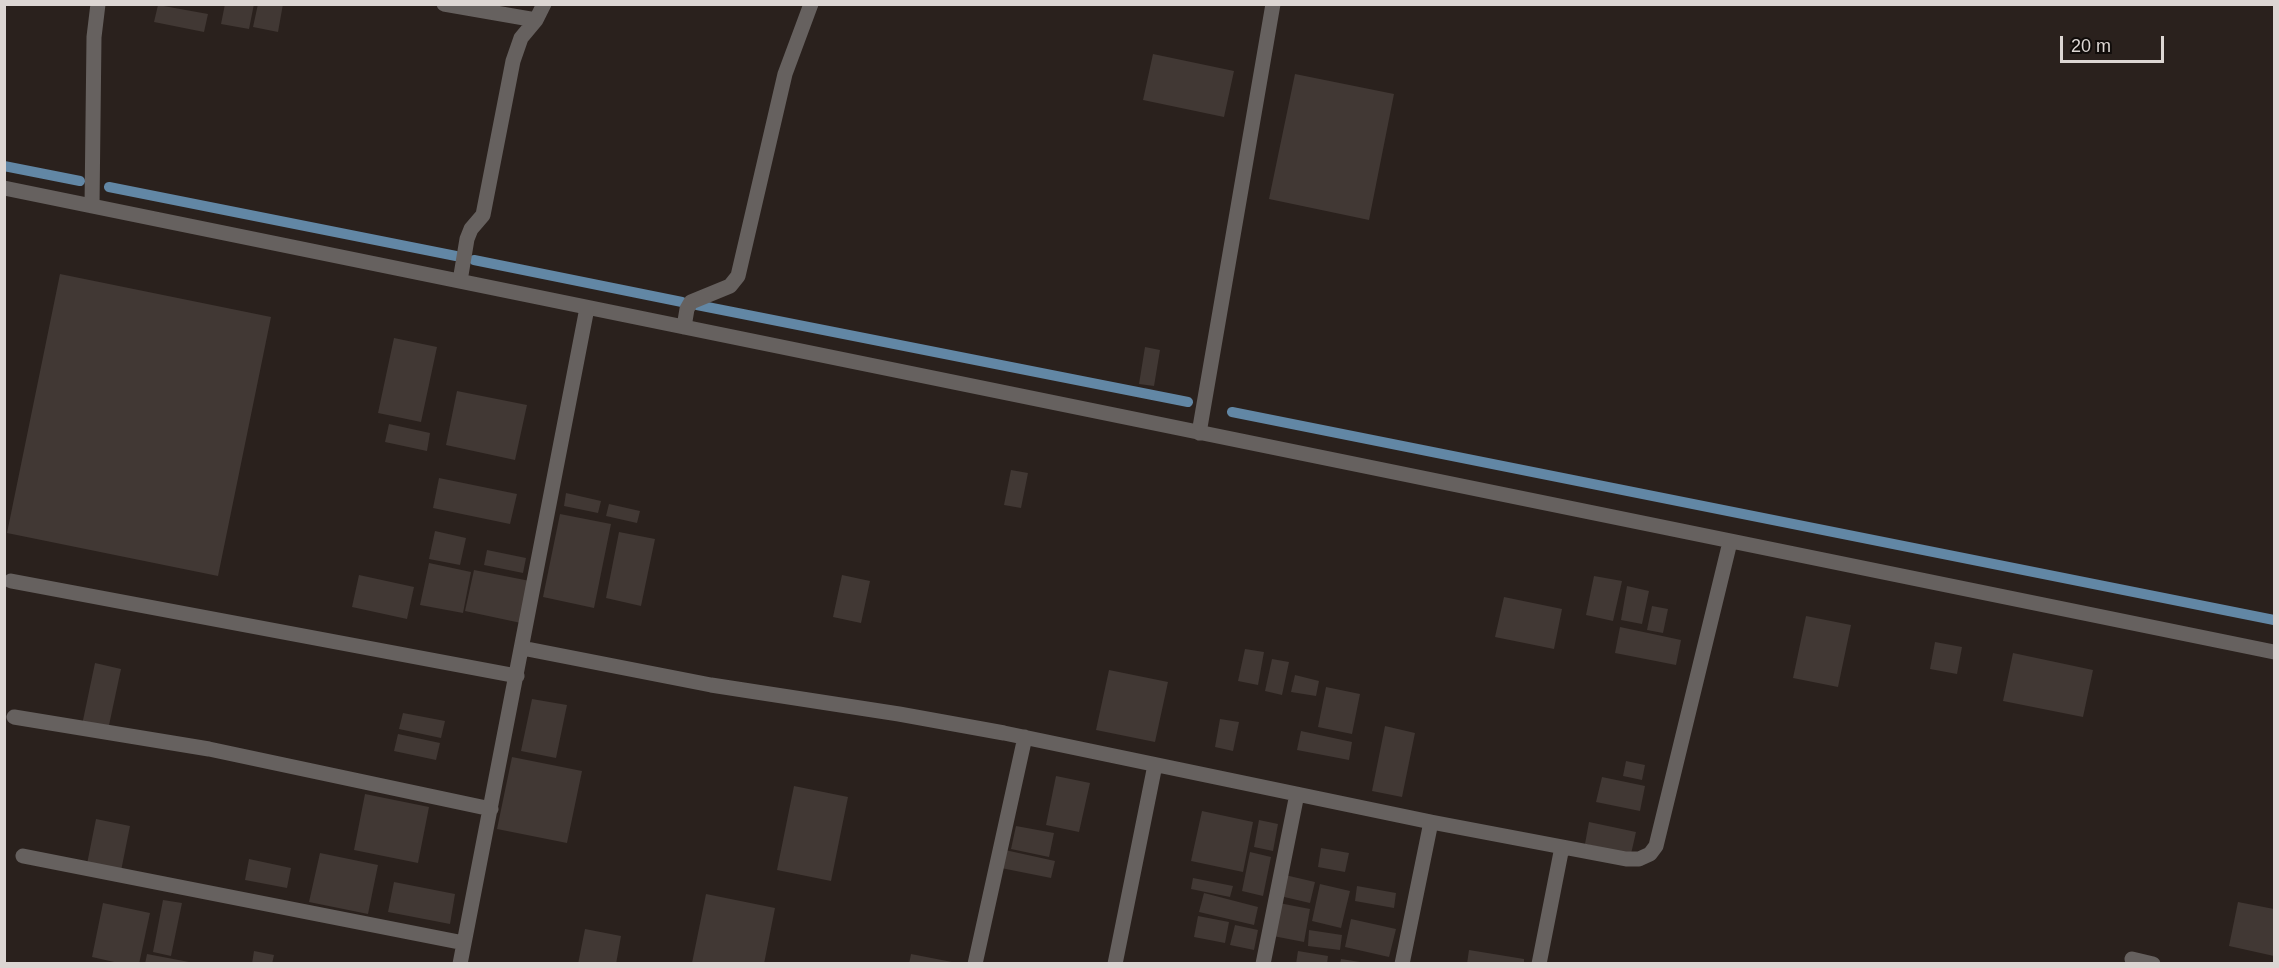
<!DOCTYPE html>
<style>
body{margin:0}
#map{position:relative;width:2279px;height:968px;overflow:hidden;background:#2a211d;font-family:Arial,sans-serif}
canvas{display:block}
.frame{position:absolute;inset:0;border:6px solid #dcd6d3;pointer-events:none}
.scale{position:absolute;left:2060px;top:36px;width:104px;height:27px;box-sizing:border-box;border:3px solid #dcd6d3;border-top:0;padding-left:8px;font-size:18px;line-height:21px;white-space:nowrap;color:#dcd6d3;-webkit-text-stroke:4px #100c0a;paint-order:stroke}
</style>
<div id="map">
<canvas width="2279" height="968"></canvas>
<div class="frame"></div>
<div class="scale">20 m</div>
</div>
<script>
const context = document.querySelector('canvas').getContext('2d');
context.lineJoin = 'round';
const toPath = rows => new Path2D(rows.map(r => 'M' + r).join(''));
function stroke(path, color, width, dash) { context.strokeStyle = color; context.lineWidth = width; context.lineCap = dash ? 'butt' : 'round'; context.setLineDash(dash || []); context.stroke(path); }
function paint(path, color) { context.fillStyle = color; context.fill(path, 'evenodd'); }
const stream = toPath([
 [4,166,80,181],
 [109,187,456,256],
 [474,260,682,302],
 [697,305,1188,402],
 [1232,412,2274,620]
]);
const building = toPath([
 [225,4,254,4,249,29,221,24],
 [258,4,283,4,278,32,253,27],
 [158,5,208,14,204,32,154,22],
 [1153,54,1234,71,1224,117,1143,100],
 [1295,74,1394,94,1369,220,1269,199],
 [60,274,271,317,218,576,7,533],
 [394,338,437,347,421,422,378,413],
 [1145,347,1160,350,1154,386,1139,384],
 [457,391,527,405,515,460,446,445],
 [389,424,430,433,427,451,385,442],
 [1011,470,1028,473,1021,508,1004,505],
 [439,478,517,494,510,524,433,508],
 [566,493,601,501,598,513,564,506],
 [609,504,640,511,637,523,606,516],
 [560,514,611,524,594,608,543,597],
 [435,531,466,538,460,565,429,559],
 [619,532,655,539,641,606,606,598],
 [487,550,526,558,523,573,484,565],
 [429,563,471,572,463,613,420,605],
 [474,570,530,581,521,623,465,611],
 [359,575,414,587,407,619,352,607],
 [842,575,870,581,861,623,833,617],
 [1594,576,1622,581,1613,621,1586,615],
 [1627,586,1649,591,1642,624,1621,620],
 [1504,597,1562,609,1554,649,1495,637],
 [1652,606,1668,609,1663,633,1647,630],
 [1806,616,1851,625,1838,687,1793,678],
 [1620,627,1681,640,1676,665,1615,653],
 [1935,642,1962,647,1957,674,1930,669],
 [1245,649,1264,652,1258,685,1238,681],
 [2013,653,2093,670,2083,717,2003,701],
 [1272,659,1289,662,1282,695,1265,691],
 [95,663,121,669,108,730,82,725],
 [1109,670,1168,682,1155,742,1096,730],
 [1295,675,1319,681,1316,696,1291,692],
 [1326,687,1360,694,1352,734,1318,727],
 [532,699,567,705,556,758,521,751],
 [403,713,445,721,441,738,399,729],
 [1220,719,1239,722,1233,751,1215,747],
 [1385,726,1415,733,1402,797,1372,791],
 [1301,731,1352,742,1349,760,1297,750],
 [398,734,440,743,436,760,394,751],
 [512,757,582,771,567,843,497,829],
 [1626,761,1645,765,1642,780,1623,776],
 [1056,776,1090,783,1079,832,1046,825],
 [1602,777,1645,786,1640,811,1596,802],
 [794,786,848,797,831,881,777,870],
 [365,794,429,807,418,863,354,850],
 [1202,811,1253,822,1243,872,1191,861],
 [96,819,130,826,121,871,87,864],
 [1259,820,1278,824,1273,851,1254,847],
 [1589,822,1636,832,1631,854,1585,844],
 [1016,826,1054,833,1049,857,1011,849],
 [1321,848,1349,853,1345,872,1318,867],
 [1005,850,1055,861,1051,878,1001,868],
 [1250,852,1271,857,1263,896,1242,891],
 [320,853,378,865,368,914,309,902],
 [249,859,291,868,287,888,245,880],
 [1285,875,1315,882,1310,903,1280,896],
 [1193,878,1233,886,1230,897,1191,889],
 [394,882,455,894,450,924,388,912],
 [1320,884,1350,891,1341,928,1312,921],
 [1357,886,1396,893,1394,908,1355,901],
 [1204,893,1258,907,1254,925,1199,912],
 [706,894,775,908,764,964,692,963],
 [163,900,182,903,171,956,153,952],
 [2238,902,2274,909,2274,956,2229,946],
 [103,903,150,913,139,964,123,964,92,957],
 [1279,903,1310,909,1304,942,1273,936],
 [1198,916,1229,922,1225,943,1194,937],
 [1351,919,1396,929,1389,957,1345,947],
 [1235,925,1258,930,1254,950,1230,945],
 [585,929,621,936,616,964,578,964],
 [1309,930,1342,935,1340,950,1308,946],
 [1469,950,1524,959,1524,964,1467,964],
 [254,951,274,955,272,964,252,964],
 [1298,951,1328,956,1327,964,1296,964],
 [147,954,189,962,189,964,145,964],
 [911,954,952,962,952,964,909,964],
 [1341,959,1360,962,1360,964,1340,964]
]);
const minor = toPath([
 [444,4,536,20],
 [4,188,2274,652],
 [92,206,94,37,98,4],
 [460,281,467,239,471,229,483,215,513,61,521,38,536,20,544,4],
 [684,327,687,309,691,302,730,286,738,276,785,74,811,4],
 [1199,433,1273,4],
 [11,581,517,676],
 [522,648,711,685,899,714,1004,733,1431,822,1402,964],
 [14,717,209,749,491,809],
 [1431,822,1626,859,1639,859,1650,854,1656,846,1730,542],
 [23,856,464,943],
 [2132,959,2153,964],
 [460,964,587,308],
 [975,964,1025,737],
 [1115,964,1155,765],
 [1263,964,1297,794],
 [1539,964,1562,847]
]);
stroke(stream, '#6287a5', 10);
paint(building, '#413834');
stroke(minor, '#66615f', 15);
</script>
